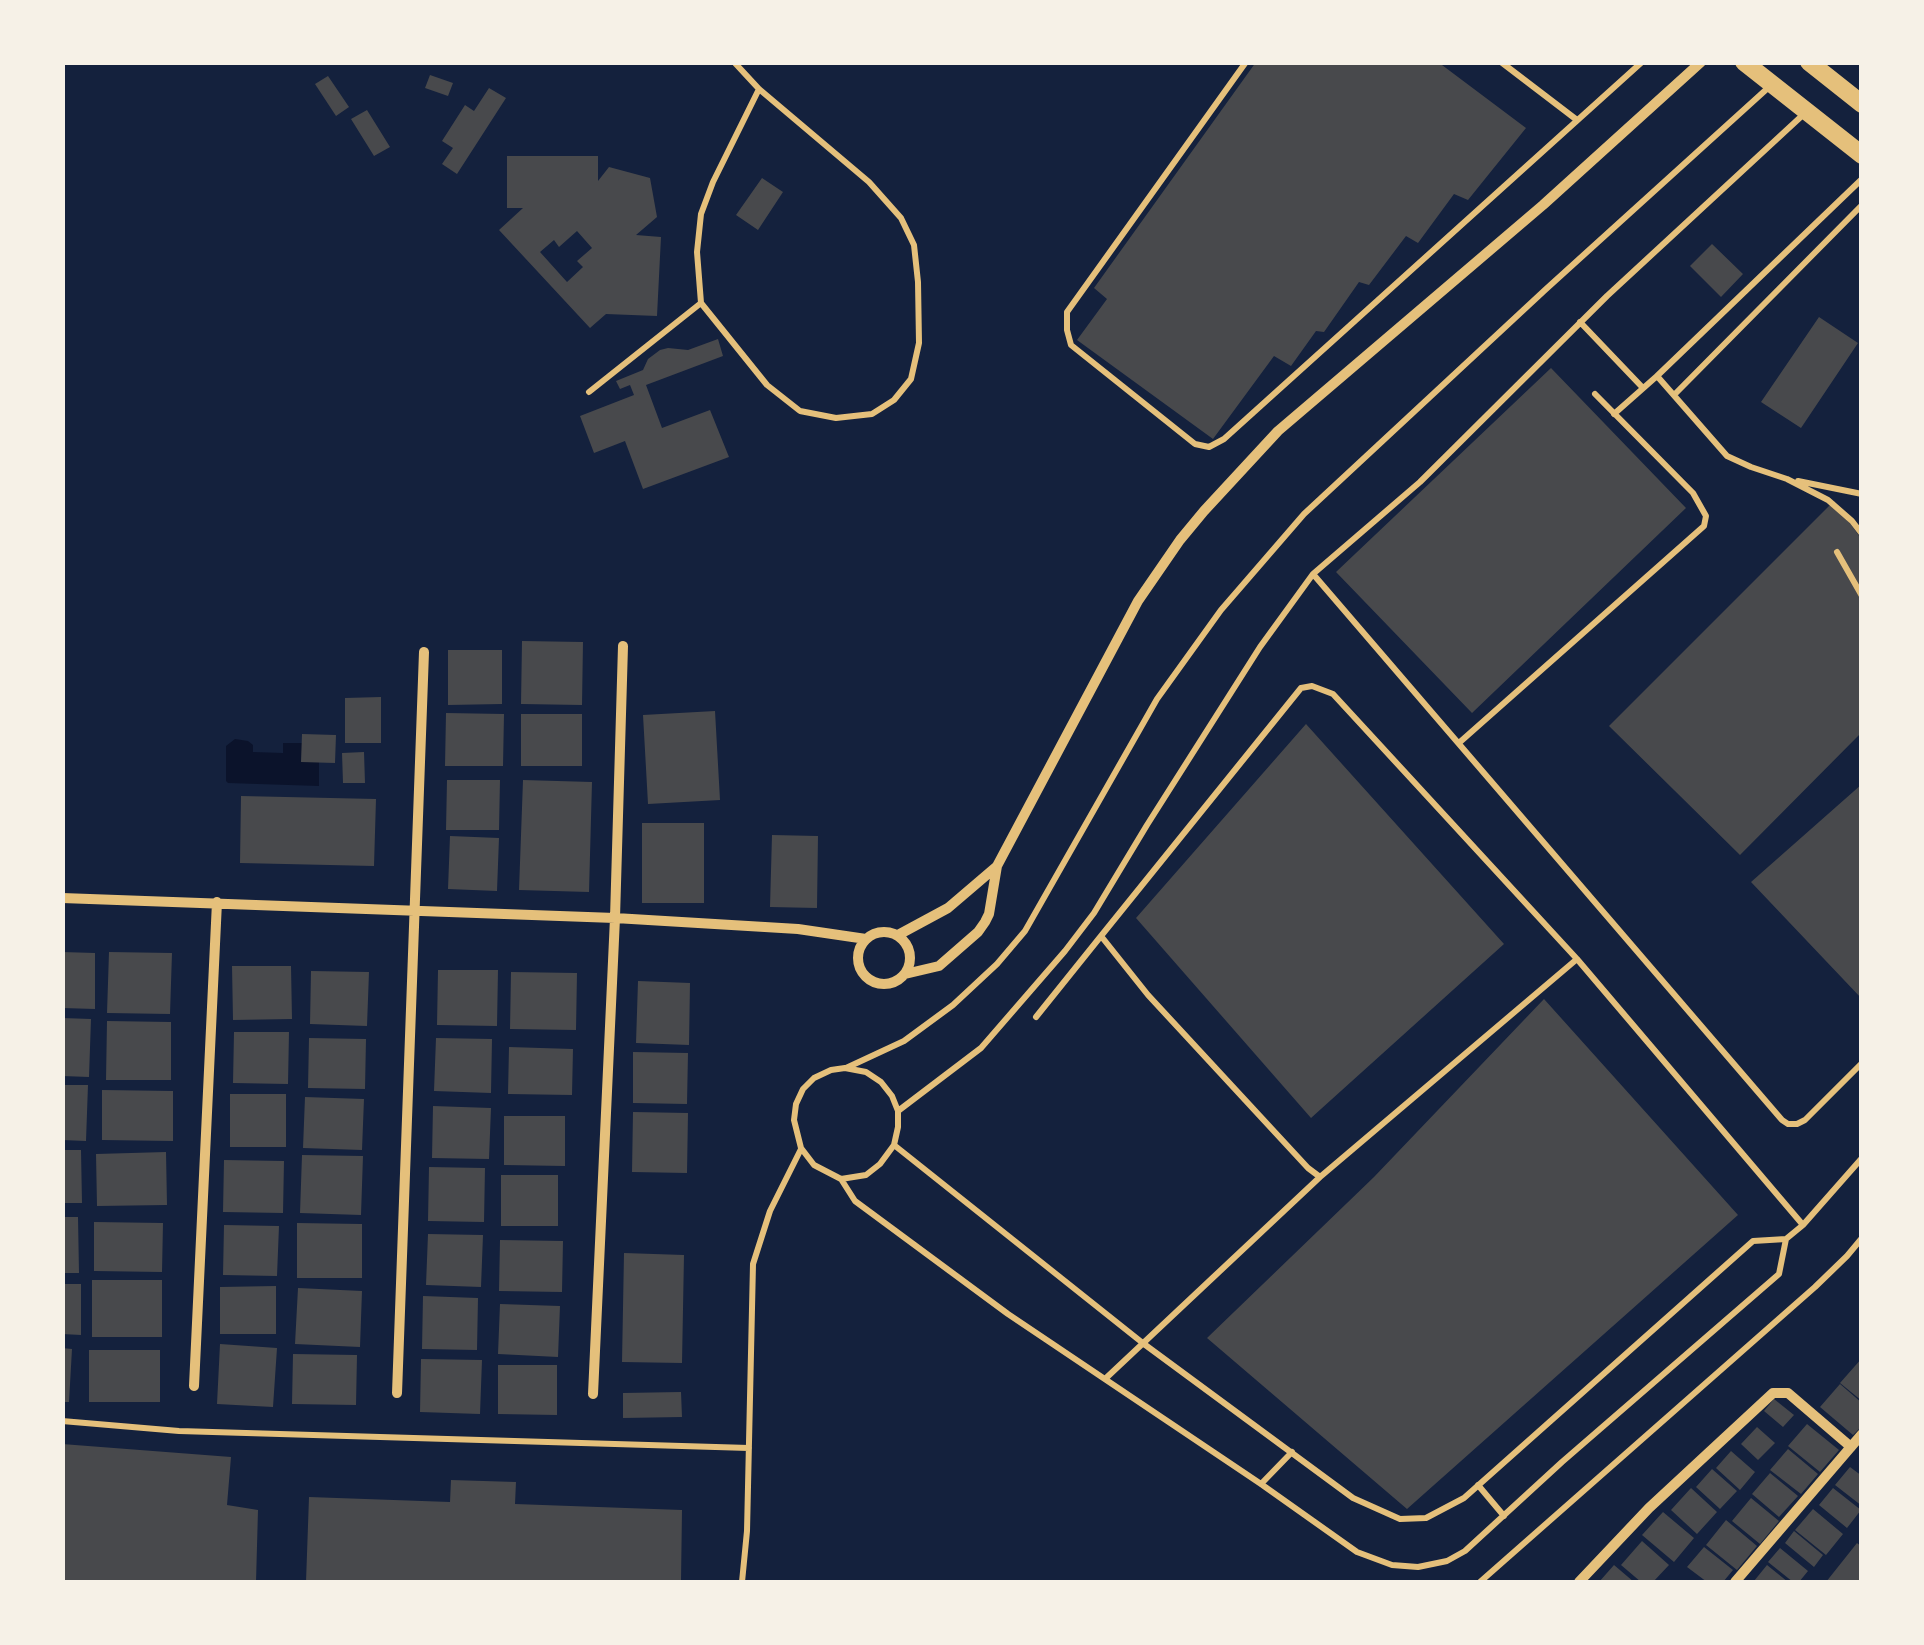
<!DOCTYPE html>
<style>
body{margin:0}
#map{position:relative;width:1924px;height:1645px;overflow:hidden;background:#14213d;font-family:Quicksand,sans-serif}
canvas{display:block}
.frame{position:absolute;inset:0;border:65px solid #f6f1e7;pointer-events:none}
</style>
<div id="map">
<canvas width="1924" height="1645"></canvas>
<div class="frame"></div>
</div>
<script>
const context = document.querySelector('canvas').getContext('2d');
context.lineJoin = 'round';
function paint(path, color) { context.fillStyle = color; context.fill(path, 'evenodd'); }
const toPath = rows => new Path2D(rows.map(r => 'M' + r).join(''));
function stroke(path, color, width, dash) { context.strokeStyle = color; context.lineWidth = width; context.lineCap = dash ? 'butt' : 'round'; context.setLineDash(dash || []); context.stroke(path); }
const water = toPath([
 [235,739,248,741,253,745,253,752,283,753,283,743,302,743,319,762,319,786,228,783,226,781,226,746]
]);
const building = toPath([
 [1256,62,1438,62,1526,128,1468,200,1454,194,1418,243,1406,236,1369,285,1359,282,1324,332,1316,331,1291,366,1274,356,1213,439,1077,340,1107,299,1094,288],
 [430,75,453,83,448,96,425,88],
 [328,76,349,107,336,116,315,84],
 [489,88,506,98,457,174,442,164,453,148,442,141,465,105,474,111],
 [367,110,390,147,374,156,351,119],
 [507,156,598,156,598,181,609,167,650,178,657,217,636,235,661,237,657,316,606,314,590,328,499,230,523,208,507,208],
 [577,231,592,248,577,261,583,267,567,282,540,252,554,240,559,247],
 [762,178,783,192,758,230,736,215],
 [1712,244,1743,274,1721,297,1690,266],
 [1819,317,1858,343,1801,428,1761,402],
 [718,339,723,356,646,385,662,428,710,410,729,457,643,489,625,441,594,453,580,416,634,395,630,385,620,389,616,381,643,370,648,359,660,350,668,348,688,350],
 [1551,368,1686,508,1472,713,1336,572],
 [1834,501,1862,540,1862,732,1740,855,1609,726],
 [522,641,583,642,582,705,521,704],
 [448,650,502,650,502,704,448,705],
 [381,697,381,743,345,743,345,698],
 [715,711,720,800,648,804,643,715],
 [446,713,504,714,503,766,445,766],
 [521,714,582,714,582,766,521,766],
 [1306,724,1504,944,1311,1118,1136,918],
 [302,734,336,735,335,763,301,762],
 [364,752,365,783,343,783,342,753],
 [447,780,500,780,499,830,446,830],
 [523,780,592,782,589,892,519,890],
 [1862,784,1862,999,1751,882],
 [241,796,376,799,374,866,240,863],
 [642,823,704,823,704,903,642,903],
 [772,835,818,836,817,908,770,907],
 [450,836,499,838,497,891,448,889],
 [62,952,95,953,95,1009,62,1008],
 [109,952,172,953,170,1014,107,1013],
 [232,966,291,966,292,1019,233,1020],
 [438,970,498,970,497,1026,437,1025],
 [311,971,369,972,367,1026,310,1024],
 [511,972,577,973,576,1030,510,1029],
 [638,981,690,983,689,1045,636,1043],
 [1544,999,1738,1215,1407,1509,1207,1338,1374,1177],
 [62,1018,91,1019,89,1077,62,1076],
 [107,1021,171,1022,171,1080,106,1080],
 [234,1032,289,1032,288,1084,233,1083],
 [309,1038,366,1039,365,1089,308,1088],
 [436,1038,492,1039,491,1093,434,1091],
 [509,1047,573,1049,572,1095,508,1094],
 [633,1052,688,1053,687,1104,633,1103],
 [62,1085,88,1085,86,1141,62,1140],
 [102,1090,173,1091,173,1141,102,1140],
 [230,1094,286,1094,286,1147,230,1147],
 [305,1097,364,1099,362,1150,303,1148],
 [433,1106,491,1108,489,1159,432,1158],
 [633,1112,688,1113,687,1173,632,1172],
 [504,1116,565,1116,565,1166,504,1165],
 [62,1150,81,1150,82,1203,62,1203],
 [166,1152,167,1205,97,1206,96,1154],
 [302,1155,363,1156,361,1215,300,1213],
 [224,1160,284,1161,283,1213,223,1212],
 [429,1167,485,1168,484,1222,428,1221],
 [501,1175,558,1175,558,1226,501,1226],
 [62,1217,78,1217,79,1273,62,1273],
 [94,1222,163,1223,162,1272,94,1271],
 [297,1223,362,1224,362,1278,297,1278],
 [224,1225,279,1226,277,1276,223,1275],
 [428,1234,483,1235,481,1287,426,1285],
 [500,1240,563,1241,562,1292,499,1291],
 [624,1253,684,1255,682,1363,622,1362],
 [92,1280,162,1280,162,1337,92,1337],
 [62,1284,81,1284,81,1335,62,1334],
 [276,1286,276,1334,220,1334,220,1287],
 [298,1288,362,1291,360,1347,295,1344],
 [423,1296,478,1298,477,1350,422,1349],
 [500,1304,560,1306,558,1357,498,1354],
 [220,1344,277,1348,273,1407,217,1404],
 [62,1348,72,1349,69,1402,62,1402],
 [89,1350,160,1350,160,1402,89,1402],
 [293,1354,357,1355,356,1405,292,1404],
 [1862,1358,1862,1401,1840,1383],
 [421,1359,482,1360,480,1414,420,1412],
 [498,1365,557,1365,557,1415,498,1414],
 [1840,1384,1862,1403,1862,1426,1853,1435,1820,1407],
 [681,1392,682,1417,623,1418,623,1393],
 [1774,1399,1794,1415,1783,1427,1764,1411],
 [1807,1424,1839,1450,1820,1472,1788,1446],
 [1757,1427,1775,1443,1758,1460,1741,1444],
 [62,1444,231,1457,227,1505,258,1510,256,1582,62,1582],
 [1788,1449,1818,1474,1801,1494,1770,1470],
 [1731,1451,1755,1472,1740,1490,1716,1468],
 [1850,1467,1862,1476,1862,1506,1835,1485],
 [1712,1469,1737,1491,1720,1509,1696,1487],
 [1770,1473,1798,1496,1779,1517,1752,1494],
 [451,1480,516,1482,515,1504,682,1510,681,1582,306,1582,309,1497,450,1502],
 [1691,1488,1717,1512,1697,1534,1671,1510],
 [1833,1488,1861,1510,1847,1528,1819,1505],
 [1751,1498,1779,1521,1760,1544,1732,1521],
 [1813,1509,1843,1534,1826,1555,1795,1530],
 [1663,1512,1694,1538,1674,1562,1642,1535],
 [1726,1520,1757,1546,1737,1570,1706,1545],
 [1794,1531,1823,1555,1814,1567,1785,1543],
 [1642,1541,1669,1565,1653,1582,1641,1582,1621,1565],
 [1857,1543,1862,1547,1862,1582,1826,1582],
 [1704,1547,1733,1570,1723,1582,1707,1582,1687,1567],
 [1780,1548,1808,1571,1799,1582,1793,1582,1768,1562],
 [1614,1565,1634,1582,1599,1582],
 [1767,1565,1788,1582,1754,1581]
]);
const service = toPath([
 [1246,62,1067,312,1067,330,1071,345,1195,444,1209,447,1224,439,1642,62],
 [1501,62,1577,120],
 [1862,179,1657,376,1727,456,1751,467,1787,479,1828,500,1852,521,1862,534],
 [701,303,767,385,800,411,836,418,872,414,894,400,911,379,919,343,918,282,914,245,901,218,869,182,759,89,734,62],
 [1580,322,1643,388],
 [589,392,701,303,697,252,701,214,713,182,759,89],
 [1674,395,1862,205],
 [1614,414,1657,376],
 [1798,481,1862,494],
 [1837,552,1862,596],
 [1313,574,1782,1120,1788,1124,1797,1124,1805,1120,1862,1063],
 [1460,742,1704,526,1706,516,1693,493,1595,394],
 [1036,1017,1101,936],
 [846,1068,904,1041,953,1005,997,964,1025,931,1157,699,1221,610,1304,514,1545,290,1769,87],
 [898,1111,981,1048,1065,951,1094,913,1147,825,1260,647,1313,574,1420,482,1607,296,1805,113],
 [894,1145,1144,1344,1353,1498,1400,1519,1426,1518,1464,1498,1753,1241,1786,1239,1803,1225,1862,1158],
 [1320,1177,1308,1168,1148,995,1101,936,1301,688,1312,686,1333,694,1577,959,1803,1225],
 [841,1179,866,1175,880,1164,894,1145,898,1127,898,1111,892,1096,881,1082,866,1072,845,1068,831,1070,814,1078,803,1089,796,1104,794,1120,801,1148,814,1165,841,1179,855,1201,1008,1314,1261,1484,1357,1552,1392,1565,1418,1567,1447,1561,1465,1551,1562,1462,1779,1274,1786,1239],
 [1105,1379,1320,1177,1577,959],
 [62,1421,179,1431,749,1448],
 [1261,1484,1292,1452],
 [1478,1485,1504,1516],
 [742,1582,747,1531,753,1264,770,1211,801,1149],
 [1480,1582,1815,1287,1847,1256,1862,1238]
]);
const minor = toPath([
 [62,898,615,918,798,929,866,939],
 '858 958a26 26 0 1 1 52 0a26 26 0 1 1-52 0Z',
 [898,935,948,908,996,867],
 [905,974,939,966,978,932,985,922,989,914,997,866,1138,601,1180,540,1204,511,1278,431,1543,205,1701,62],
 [194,1386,217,902],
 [397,1393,424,652],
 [593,1394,615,918,623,646],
 [1579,1582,1649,1508,1773,1393,1788,1393,1851,1447],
 [1735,1582,1862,1434]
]);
const primary = toPath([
 [1744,62,1862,155],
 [1809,62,1862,104]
]);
paint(water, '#0b132b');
paint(building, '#48494c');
stroke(service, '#e5c07b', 6);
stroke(minor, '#e5c07b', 10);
stroke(primary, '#e5c07b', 18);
</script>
